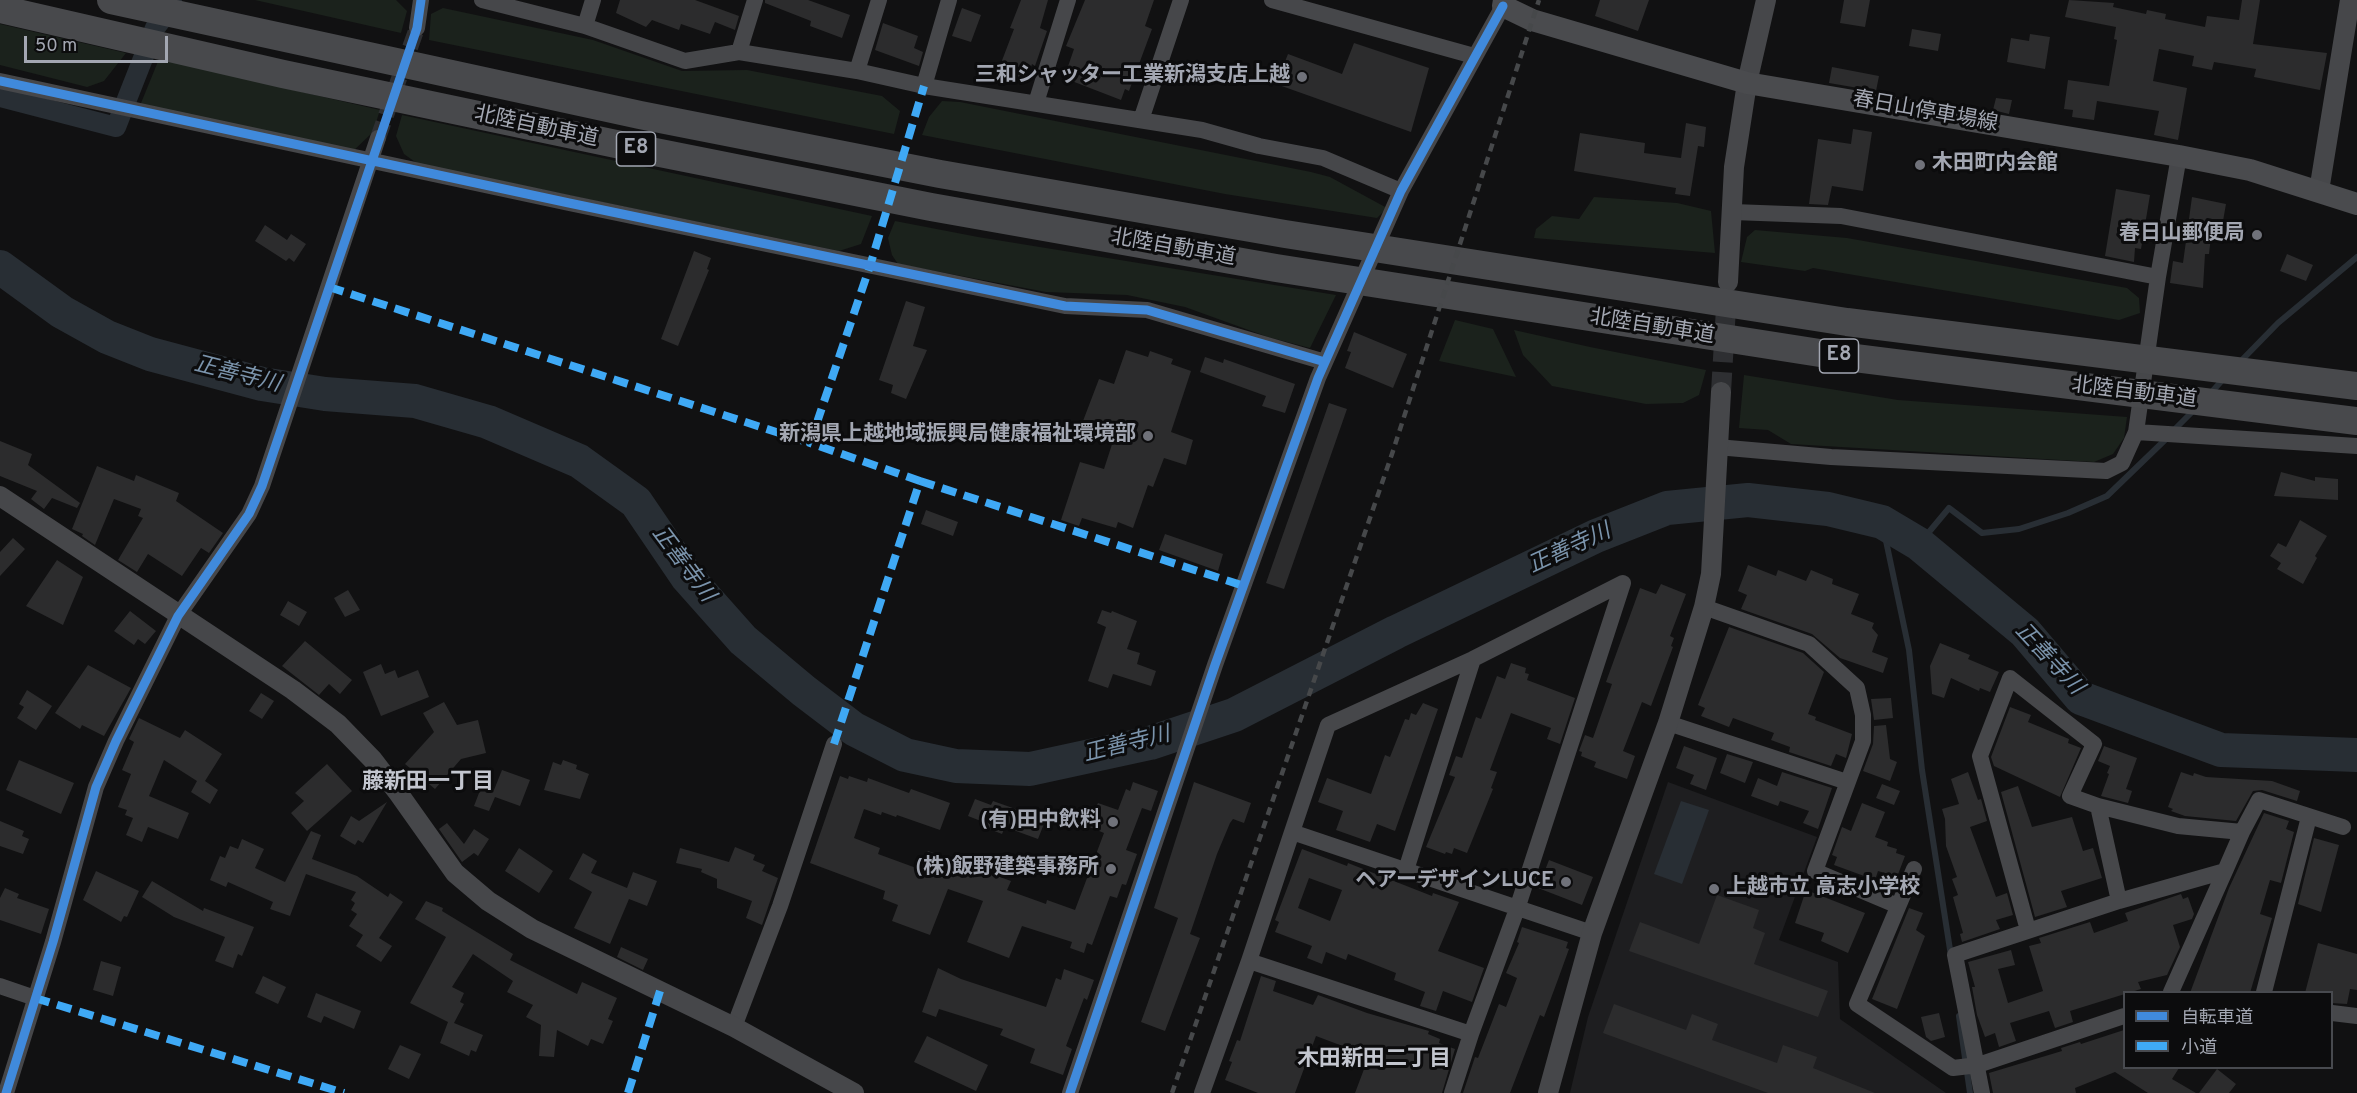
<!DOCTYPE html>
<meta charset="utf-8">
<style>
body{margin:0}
#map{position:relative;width:2357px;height:1093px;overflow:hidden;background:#111112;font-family:Overpass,"Noto Sans JP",sans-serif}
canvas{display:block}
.legend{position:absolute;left:2123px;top:991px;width:210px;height:78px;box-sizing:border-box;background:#0c0c0d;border:2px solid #484a4f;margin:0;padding:8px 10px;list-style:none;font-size:18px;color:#a3a7b2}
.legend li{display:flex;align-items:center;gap:12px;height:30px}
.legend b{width:30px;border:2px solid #484a4f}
.scale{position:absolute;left:24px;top:36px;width:144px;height:27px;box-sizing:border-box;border:3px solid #a3a7b2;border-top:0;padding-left:8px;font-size:18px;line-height:21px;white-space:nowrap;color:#a3a7b2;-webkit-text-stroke:4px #0c0c0d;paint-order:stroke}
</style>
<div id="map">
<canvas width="2357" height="1093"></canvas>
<ul class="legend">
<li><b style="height:8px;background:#408adc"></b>自転車道</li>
<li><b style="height:8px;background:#3fa9f5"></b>小道</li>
</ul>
<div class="scale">50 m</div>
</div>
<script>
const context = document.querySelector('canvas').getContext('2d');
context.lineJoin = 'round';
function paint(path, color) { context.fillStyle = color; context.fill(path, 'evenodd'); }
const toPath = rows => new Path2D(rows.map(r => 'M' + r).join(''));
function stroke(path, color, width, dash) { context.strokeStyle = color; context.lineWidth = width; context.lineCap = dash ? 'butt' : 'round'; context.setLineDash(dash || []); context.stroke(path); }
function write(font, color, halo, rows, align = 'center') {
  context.font = font + ' Overpass,"Noto Sans JP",sans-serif'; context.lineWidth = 6; context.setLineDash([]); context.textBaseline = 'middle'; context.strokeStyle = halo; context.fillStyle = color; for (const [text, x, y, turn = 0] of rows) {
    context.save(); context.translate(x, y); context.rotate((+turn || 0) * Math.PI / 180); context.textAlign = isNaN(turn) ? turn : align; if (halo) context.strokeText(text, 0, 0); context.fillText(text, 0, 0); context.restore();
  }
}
const built = toPath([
 [1668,782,1817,837,1779,940,1838,962,1840,1019,1946,1093,1570,1093,1588,1017]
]);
const green = toPath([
 [255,0,396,0,407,11,401,33],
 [443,8,593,40,682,71,747,70,882,96,900,111,894,134,429,40,431,14],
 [0,24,126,53,104,81,87,87,0,65],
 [159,59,380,110,373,132,350,154,139,108],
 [942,101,960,102,1311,172,1330,177,1387,208,1377,218,1225,194,922,135,929,117],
 [402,115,872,216,861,244,839,251,418,164,404,154,396,136],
 [1594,197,1677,203,1711,211,1715,253,1534,238,1536,229,1552,216,1579,219],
 [895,221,978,237,1336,295,1310,348,1268,337,1185,307,1127,295,1046,292,898,264,892,255,888,238],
 [1755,230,1847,238,2127,288,2139,298,2140,313,2119,320,1813,268,1805,271,1741,262,1747,237],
 [1455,320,1493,329,1516,377,1439,361],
 [1514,330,1590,347,1706,370,1699,395,1683,403,1646,404,1552,386,1523,355],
 [1744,375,1898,400,2127,417,2124,438,2113,454,2094,462,1791,444,1768,430,1739,428]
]);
const water = toPath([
 [1681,801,1709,810,1682,884,1654,874]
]);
const stream = toPath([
 [2239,363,2278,323,2357,257],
 [2210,394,2225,377],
 [2174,430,2194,410],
 [1882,522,1909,650,1922,770,1951,956],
 [1919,544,1949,508,1982,533,2019,529,2068,513,2107,496,2167,438],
 [1959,1016,1970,1093]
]);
const canal = toPath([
 [0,97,116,127,155,28,173,5]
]);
const river = toPath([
 [0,267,62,312,107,337,150,354,262,384,325,394,415,401,488,422,579,461,636,502,687,577,743,640,804,691,854,729,905,755,956,766,1030,769,1150,743,1234,715,1396,632,1596,536,1667,508,1748,500,1828,509,1882,522,1919,544,2025,632,2081,698,2221,750,2357,755]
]);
const building = toPath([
 [620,0,695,0,739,16,735,30,715,22,710,34,681,24,679,30,652,20,646,27,616,13],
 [765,0,808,0,850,15,842,38,810,26,811,21,765,3],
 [1021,0,1048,0,1040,28,1047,31,1035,66,1032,64,1026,82,998,71,1014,29,1010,28],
 [1085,0,1154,0,1145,26,1152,29,1129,91,1125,89,1121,100,1064,78,1074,49,1066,46],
 [1600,0,1649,0,1638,31,1595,16],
 [1844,0,1870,0,1865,27,1840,23],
 [2069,0,2114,3,2113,7,2146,14,2147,10,2166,14,2165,19,2205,27,2207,16,2239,20,2242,0,2260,0,2253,44,2327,53,2320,90,2254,77,2256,69,2214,62,2212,70,2192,66,2194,56,2159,49,2153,81,2187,88,2178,140,2154,135,2159,111,2097,101,2094,120,2072,117,2073,110,2064,109,2068,80,2109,86,2117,40,2114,39,2116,27,2065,17],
 [962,8,981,15,971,42,952,36],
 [883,23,918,36,914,48,923,52,919,66,875,50],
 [1912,29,1941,34,1938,51,1909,46],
 [2030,34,2050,37,2045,69,2007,62,2011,38,2029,41],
 [1354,43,1429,68,1411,132,1276,84,1288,54,1342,74],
 [1832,67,1879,76,1876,91,1829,83],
 [1996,98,2012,100,2009,114,1993,110],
 [1686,123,1706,127,1704,147,1698,146,1690,196,1675,194,1676,188,1574,171,1580,133,1645,143,1644,153,1681,158],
 [1853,129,1872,132,1863,191,1832,186,1828,205,1809,204,1818,139,1851,144],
 [2116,189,2150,195,2141,249,2135,248,2134,262,2105,256],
 [2192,197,2226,204,2223,221,2213,219,2209,254,2205,254,2203,288,2170,283,2173,261,2183,263],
 [265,225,287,240,291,234,306,244,294,262,289,258,286,261,255,241],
 [694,251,711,258,707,269,709,270,678,346,661,339],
 [2287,254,2313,265,2306,281,2280,271],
 [906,301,925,307,913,346,927,350,906,399,891,393,893,385,879,380],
 [1354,332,1407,354,1393,388,1345,368,1351,352,1347,351],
 [1126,350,1148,357,1150,351,1173,359,1171,364,1191,371,1171,432,1193,440,1186,465,1164,458,1153,487,1148,485,1133,528,1118,522,1116,528,1082,518,1079,526,1061,520,1080,462,1104,469,1116,432,1083,421,1099,379,1114,384],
 [1205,357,1223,363,1224,359,1295,384,1285,413,1262,406,1266,396,1200,372],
 [1329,403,1347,409,1284,589,1266,583],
 [0,441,32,454,28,465,80,503,77,508,52,498,44,509,31,499,37,491,0,476],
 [97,466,134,481,136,475,179,493,176,501,223,533,209,553,201,548,182,576,148,554,137,572,118,560,143,518,138,516,141,509,114,499,95,545,82,536,83,534,72,529],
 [2281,472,2315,481,2315,477,2338,479,2338,500,2274,496],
 [926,510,958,522,953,536,921,524],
 [2300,520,2327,536,2315,556,2317,558,2303,584,2277,569,2281,563,2270,556,2278,543,2286,547],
 [1165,534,1223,554,1218,571,1159,550],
 [13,538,25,549,0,576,0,552],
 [57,560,83,577,63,625,26,606],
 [1748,565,1776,576,1778,570,1806,581,1811,570,1833,579,1832,584,1859,594,1851,614,1874,623,1872,628,1878,635,1872,652,1888,658,1883,673,1840,658,1812,634,1741,609,1747,595,1738,591],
 [1661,584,1686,594,1670,636,1674,638,1671,646,1673,647,1651,706,1642,702,1623,751,1635,756,1627,779,1594,767,1596,762,1581,756,1582,752,1579,751,1585,735,1593,738,1612,684,1606,682,1640,588,1656,594],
 [348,590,360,610,345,617,334,598],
 [288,601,307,612,299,626,280,615],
 [1102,610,1111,613,1112,611,1137,621,1127,649,1140,653,1137,664,1156,671,1151,686,1113,674,1108,688,1088,681,1106,627,1097,623],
 [130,611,156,631,145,644,138,639,134,645,114,631],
 [1729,627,1803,653,1824,672,1808,714,1816,717,1815,720,1852,734,1846,758,1836,754,1831,766,1789,752,1790,747,1771,740,1774,733,1733,718,1729,727,1701,716,1705,708,1698,705],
 [305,641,352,680,340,694,329,684,319,695,282,666],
 [1940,643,1970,655,1968,659,1999,672,1990,692,1980,688,1979,691,1951,678,1944,698,1932,694,1930,666],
 [1511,663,1526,668,1525,673,1529,674,1527,680,1575,698,1560,744,1547,739,1551,728,1511,713,1490,770,1497,772,1491,788,1493,789,1467,853,1454,848,1452,854,1446,852,1445,854,1426,847,1455,777,1449,775,1456,756,1462,758,1476,717,1481,719,1497,676,1505,679],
 [381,664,385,674,395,670,398,678,418,670,429,697,381,716,363,672],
 [88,665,131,688,104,736,82,725,80,729,55,713],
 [27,690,52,706,36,730,17,718,24,707,19,704],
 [261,693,274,701,262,719,249,711],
 [1891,698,1893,718,1874,720,1871,699],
 [444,702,457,725,478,720,486,753,461,759,435,789,405,764,434,732,423,713],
 [1423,703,1438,709,1395,831,1377,824,1370,842,1336,830,1343,811,1318,802,1327,778,1371,794,1385,755,1390,757,1405,719,1409,720,1411,713,1416,715],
 [2010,707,2031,715,2028,722,2069,739,2068,743,2081,748,2060,797,1994,766,1991,757],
 [139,718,180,738,185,730,222,754,205,781,218,790,210,804,191,792,197,781,164,760,149,796,189,813,178,839,148,827,142,842,126,835,133,818,125,815,127,810,118,807,131,774,122,770,134,742,129,739],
 [1886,725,1890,759,1897,762,1890,781,1863,771,1873,744,1874,726],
 [1684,746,1717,758,1706,790,1690,784,1694,775,1676,768],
 [2104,746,2137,758,2126,789,2132,791,2128,803,2101,796,2109,774,2107,773,2110,766,2098,761],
 [1727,754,1753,762,1745,783,1720,773],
 [19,760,74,783,61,814,6,790],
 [563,760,577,765,576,769,589,774,580,799,544,790,553,762,561,765],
 [327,764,352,791,307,831,291,813,304,801,295,793],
 [489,767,494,790,502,770,530,780,520,806,495,797,489,811,474,806],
 [1782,772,1832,788,1818,829,1803,823,1809,811,1780,801,1778,806,1751,796,1758,778,1777,786],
 [1968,772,1978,800,1981,799,1987,821,1970,827,1996,897,2007,893,2013,915,1996,920,2000,929,1962,942,1960,934,1963,933,1953,897,1958,895,1952,879,1957,877,1946,846,1945,819,1942,809,1959,804,1951,779],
 [2181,772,2193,776,2194,773,2206,777,2272,781,2300,791,2297,801,2262,790,2253,791,2236,821,2185,816,2171,811,2173,809,2168,807],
 [840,776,848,779,849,776,867,782,868,778,909,793,911,789,950,803,940,830,897,815,896,817,882,812,881,815,864,809,854,838,880,848,878,854,919,869,928,851,1011,881,1007,890,1046,904,1047,900,1075,910,1104,833,1087,826,1098,803,1118,810,1126,789,1130,791,1133,782,1158,791,1151,811,1142,808,1126,850,1137,854,1126,885,1122,884,1117,898,1110,896,1092,945,1087,943,1084,953,1070,948,1072,942,1022,926,1009,958,967,942,983,901,948,889,930,935,892,921,898,905,883,899,885,891,810,863],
 [1194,782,1251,803,1244,823,1233,819,1230,823,1217,854,1190,934,1200,938,1165,1031,1141,1022,1178,918,1154,908],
 [1882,784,1900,791,1894,805,1876,798],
 [2018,786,2032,827,2072,817,2083,851,2093,848,2102,878,2061,891,2067,907,2035,917,2001,792],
 [975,799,991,805,993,801,1024,812,1026,808,1047,816,1038,839,1005,827,1002,834,984,827,986,823,968,816],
 [387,802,363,843,358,840,355,845,340,836,351,816,359,821],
 [1862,803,1885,812,1875,837,1888,842,1887,846,1897,849,1896,853,1905,856,1897,877,1878,871,1875,880,1834,865,1837,857,1832,855,1842,827,1851,831],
 [2264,813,2289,821,2286,829,2294,832,2281,883,2270,880,2260,914,2272,918,2250,993,2190,993,2229,888],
 [0,821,24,831,22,836,29,839,23,854,0,846],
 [447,823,464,844,474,829,489,839,478,856,474,853,462,862,439,829],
 [311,831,321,835,312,859,357,876,388,897,390,893,403,902,379,938,392,946,381,962,356,946,363,935,349,926,357,914,351,910,355,903,351,900,356,892,306,874,290,916,270,909,273,902,228,882,226,887,210,880,220,856,225,858,230,846,238,849,242,839,264,849,255,868,285,882],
 [2314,838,2339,845,2321,912,2298,904],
 [735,847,755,855,753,860,765,865,762,871,778,878,762,925,746,918,752,901,717,888,717,879,701,872,702,869,676,863,680,848,729,862],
 [519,848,553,871,539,893,505,871],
 [1302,849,1347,866,1348,863,1432,896,1433,893,1459,902,1438,951,1484,968,1472,1002,1443,991,1436,1011,1420,1006,1425,992,1394,980,1396,973,1348,954,1346,960,1326,952,1322,964,1307,958,1312,946,1275,932,1279,922,1275,920],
 [1309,878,1342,890,1330,921,1298,908],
 [583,853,597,861,591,873,627,888,633,872,657,881,647,906,629,899,610,944,574,928,592,892,569,879],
 [1549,860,1593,877,1582,905,1538,888],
 [96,871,139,891,127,917,124,916,121,922,83,900],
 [152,881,203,911,204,908,254,927,242,956,238,954,233,968,215,961,225,937,174,917,142,897],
 [5,888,19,894,17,898,49,909,41,934,0,920,0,898],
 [1806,890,1865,913,1848,953,1821,941,1824,933,1795,923],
 [2181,894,2183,899,2188,897,2194,914,2192,919,2173,925,2180,947,2167,975,2138,982,2141,989,2070,1011,2073,1022,2055,1028,2049,1011,2010,1023,2016,1041,1999,1047,1995,1033,1985,1037,1977,1015,1972,987,1975,987,1968,962,2011,950,2015,965,1998,969,2008,1003,2043,991,2029,946,2041,943,2039,938,2090,922,2094,933,2128,921,2125,913],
 [1717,895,1759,910,1753,928,1765,933,1754,964,1828,991,1818,1017,1629,951,1640,922,1699,944],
 [426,901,443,908,442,911,513,954,510,960,577,994,582,982,617,998,608,1019,613,1021,603,1044,591,1039,588,1046,557,1030,554,1057,539,1056,541,1025,526,1017,533,1005,507,992,513,981,473,954,452,987,464,993,460,1002,464,1004,454,1023,483,1035,476,1052,471,1050,469,1056,440,1043,448,1022,410,1003,446,937,415,919],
 [1909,908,1923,913,1916,930,1925,936,1897,1009,1872,999],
 [1522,927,1568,942,1566,948,1569,949,1557,982,1544,1017,1540,1015,1510,1093,1463,1093,1475,1057,1478,1058,1499,1004,1506,1007,1517,978,1506,973,1519,943,1517,942],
 [2318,943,2357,954,2357,990,2350,989,2347,1004,2331,1003,2331,993,2305,993],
 [621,947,648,959,643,970,617,957],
 [101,961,121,967,113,996,93,990],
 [938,968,961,979,1046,1007,1056,978,1061,980,1064,969,1094,980,1087,1000,1084,998,1066,1046,1072,1049,1063,1075,1030,1063,1035,1049,1000,1035,1003,1029,939,1009,936,1017,922,1012],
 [263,976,286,987,278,1004,255,993],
 [1261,976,1276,981,1273,991,1313,1005,1318,995,1367,1013,1429,1031,1428,1034,1440,1039,1439,1043,1455,1049,1442,1093,1355,1093,1369,1056,1316,1036,1295,1093,1258,1093,1225,1080,1232,1062,1229,1061,1237,1040,1240,1041],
 [316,993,361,1011,354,1029,324,1016,321,1023,307,1017],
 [1614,1004,1686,1030,1692,1014,1718,1024,1712,1040,1777,1063,1783,1045,1817,1057,1813,1068,1875,1093,1768,1093,1603,1033],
 [1939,1013,1945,1037,1931,1041,1926,1037,1921,1017],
 [2124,1030,2124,1068,2179,1068,2172,1079,2196,1093,2148,1093,2115,1072,2075,1088,2076,1093,1993,1093,1989,1073,2062,1051,2061,1048,2080,1042,2081,1044],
 [927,1036,988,1065,976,1091,914,1062],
 [400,1045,421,1054,409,1079,388,1069],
 [2217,1069,2236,1084,2229,1093,2199,1093]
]);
const minorTunnel = toPath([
 [378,138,417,28]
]);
const tertiaryTunnel = toPath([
 [1721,392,1727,291]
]);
const minor = toPath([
 [482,0,585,26,685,61,739,52,857,71,924,86,1202,130,1259,146,1323,158,1401,191],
 [1272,0,1474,56],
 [585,26,593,0],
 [417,28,421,0],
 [739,52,755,0],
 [857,71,879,0],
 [0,81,569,203,1065,306,1147,310,1325,362],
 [924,86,949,0],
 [1036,103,1068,0],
 [1141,120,1181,0],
 [2179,156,2158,277,2136,432,2357,446],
 [1733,212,1841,216,2158,277],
 [1717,447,1831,457,2106,471,2122,463,2136,432],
 [1704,607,1809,644,1857,688,1863,715,1863,741,1815,871,1898,906],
 [1668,723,1847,782],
 [2098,806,2119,901],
 [1292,832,1249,961,1471,1034,1517,909,1623,583,1473,659],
 [2242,832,2259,800,2343,827],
 [1914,869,1857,1004,1953,1068,1978,1065,2124,1016],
 [1406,870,1473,659,1328,725,1292,832,1592,933],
 [2028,930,1980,756,2010,678,2094,744,2070,796,2098,806,2178,826,2242,832,2225,871],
 [0,986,35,998],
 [2264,992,2309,817],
 [2332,1013,2357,1016],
 [734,1027,780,906,834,744],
 [6,1093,53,942,96,787,116,741,178,616,249,514,262,486,378,138],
 [1070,1093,1215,665,1318,378,1401,191,1503,6],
 [1202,1093,1249,961],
 [1452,1093,1471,1034],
 [1982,1093,1955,955,2119,901,2225,871,2171,992]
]);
const tertiary = toPath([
 [2319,191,2350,0],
 [1728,282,1734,167,1747,83,1766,0],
 [0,496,293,690,338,724,373,760,399,794,455,873,488,901,532,929,734,1027,854,1093],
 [1548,1093,1592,933,1668,723,1704,607,1711,574,1721,392]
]);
const secondary = toPath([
 [1504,0,1503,6,1532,20,1747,83,2179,156,2250,170,2357,204]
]);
const motorway = toPath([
 [111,0,640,115,940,174,1285,234,1847,322,2357,386],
 [0,9,283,74,635,148,931,207,1276,268,1839,356,2357,421]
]);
const rail = toPath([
 [1172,1093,1392,454,1539,0]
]);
const quiet = toPath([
 [329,287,810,443],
 [920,481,1244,586],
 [834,744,920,481,810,443,870,266,924,86],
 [35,998,344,1093],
 [628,1093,660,991]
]);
const cycleway = toPath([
 [0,81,569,203,1065,306,1147,310,1325,362],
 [6,1093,53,942,96,787,116,741,178,616,249,514,262,486,417,28,421,0],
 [1070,1093,1215,665,1318,378,1401,191,1503,6]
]);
const markers = [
 [1302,77,6,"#70727a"],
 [1920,165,6,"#70727a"],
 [2257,235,6,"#70727a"],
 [1148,436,6,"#70727a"],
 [1113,822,6,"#70727a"],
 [1111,869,6,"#70727a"],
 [1566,882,6,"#70727a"],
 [1714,889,6,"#70727a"]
];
const shields = [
 [636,149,39],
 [1839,356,39]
];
const shieldNames = [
 ["E8",636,149],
 ["E8",1839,356]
];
const poiNames = [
 ["三和シャッター工業新潟支店上越",1290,77],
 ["木田町内会館",1932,165,"left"],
 ["春日山郵便局",2245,235],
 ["新潟県上越地域振興局健康福祉環境部",1136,436],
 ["(有)田中飲料",1101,822],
 ["(株)飯野建築事務所",1099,869],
 ["ヘアーデザインLUCE",1554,882],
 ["上越市立 高志小学校",1726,889,"left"]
];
const streetNames = [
 ["春日山停車場線",1925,113,10],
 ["北陸自動車道",536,128,12],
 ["北陸自動車道",1173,249,10],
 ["北陸自動車道",1652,328,9],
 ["北陸自動車道",2134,394,7]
];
const waterNames = [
 ["正善寺川",237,376,14],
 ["正善寺川",1570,550,-25],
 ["正善寺川",682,565,53],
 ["正善寺川",2048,660,47],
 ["正善寺川",1127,746,-14]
];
const neighbourhoodNames = [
 ["藤新田一丁目",428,784],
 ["木田新田二丁目",1374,1061]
];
paint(built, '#1e1e20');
paint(green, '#1b221c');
paint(water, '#282e34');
stroke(stream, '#282e34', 6);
stroke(canal, '#282e34', 20);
stroke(river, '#282e34', 34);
paint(building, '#2c2c2d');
stroke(minorTunnel, '#2e2f32', 16, [16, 8]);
stroke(tertiaryTunnel, '#2e2f32', 20, [20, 10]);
stroke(minor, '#46474a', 16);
stroke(tertiary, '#46474a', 20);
stroke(secondary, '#4a4b4e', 22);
stroke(motorway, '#48494c', 28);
stroke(rail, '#46484a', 4.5, [8, 6]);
stroke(quiet, '#3fa9f5', 8, [15, 8]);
stroke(cycleway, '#408adc', 9);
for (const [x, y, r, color] of markers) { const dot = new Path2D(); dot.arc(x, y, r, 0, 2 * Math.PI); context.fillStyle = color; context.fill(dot); stroke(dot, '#0c0c0d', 2); }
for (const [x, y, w] of shields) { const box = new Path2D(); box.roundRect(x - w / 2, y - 17, w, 34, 4.5); context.fillStyle = '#0c0c0d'; context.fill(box); stroke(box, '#a3a7b2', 1.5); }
write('bold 20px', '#a3a7b2', null, shieldNames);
write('bold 21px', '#a3a7b2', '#0c0c0d', poiNames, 'right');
write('21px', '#a3a7b2', '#0c0c0d', streetNames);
write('italic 22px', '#7b94ac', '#0c0c0d', waterNames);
write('bold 22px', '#c3c6cf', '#0c0c0d', neighbourhoodNames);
</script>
